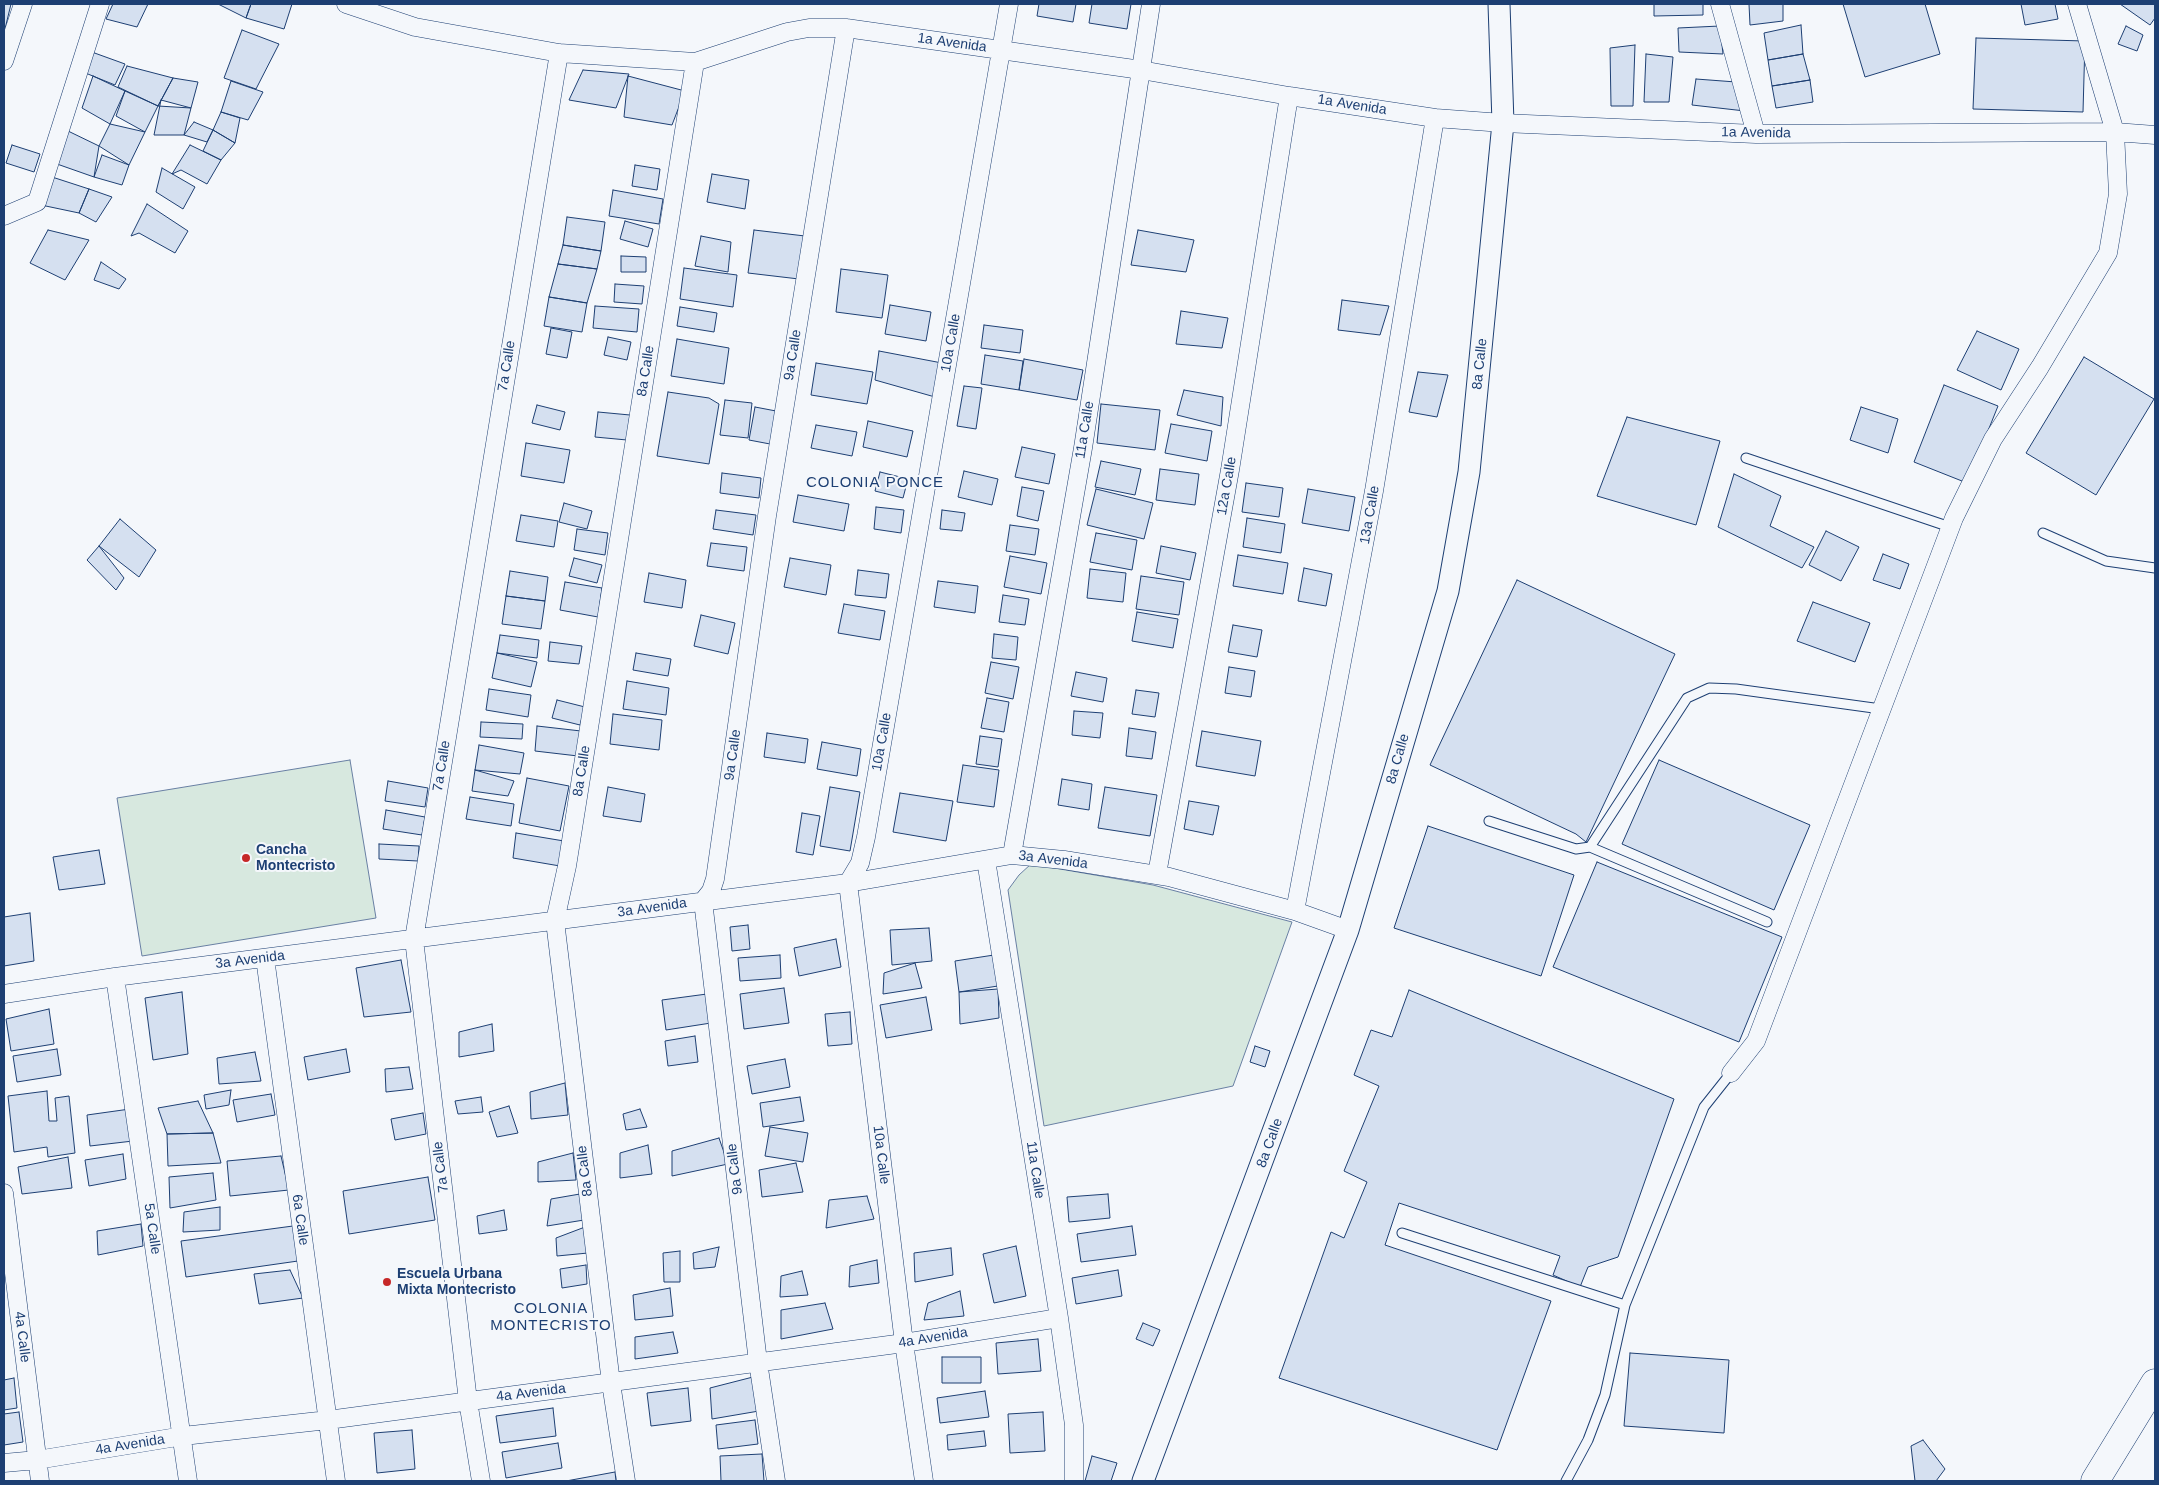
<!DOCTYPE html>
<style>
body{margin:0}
#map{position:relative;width:2159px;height:1485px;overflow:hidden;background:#f4f7fb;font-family:Arial,sans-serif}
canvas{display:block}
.frame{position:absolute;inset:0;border:5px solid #1d3f73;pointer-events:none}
</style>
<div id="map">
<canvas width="2159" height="1485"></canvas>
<div class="frame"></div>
</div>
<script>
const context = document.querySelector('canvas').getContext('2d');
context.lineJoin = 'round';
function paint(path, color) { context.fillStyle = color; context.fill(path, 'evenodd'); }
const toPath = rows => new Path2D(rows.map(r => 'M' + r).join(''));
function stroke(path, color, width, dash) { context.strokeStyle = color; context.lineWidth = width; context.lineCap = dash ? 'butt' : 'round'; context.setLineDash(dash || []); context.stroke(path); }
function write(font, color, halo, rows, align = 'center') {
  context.font = font + ' Arial,sans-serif'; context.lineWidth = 4; context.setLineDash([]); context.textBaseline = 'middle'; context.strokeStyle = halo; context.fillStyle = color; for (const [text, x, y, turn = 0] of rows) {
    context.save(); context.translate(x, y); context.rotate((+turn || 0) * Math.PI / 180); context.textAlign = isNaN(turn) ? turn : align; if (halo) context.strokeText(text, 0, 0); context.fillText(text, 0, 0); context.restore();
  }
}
const green = toPath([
 [350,760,376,918,142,956,117,798,350,760],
 [1031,864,1153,885,1292,922,1233,1086,1044,1126,1008,890,1019,875,1031,864]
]);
const building = toPath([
 [4,4,11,4,4,33,4,4],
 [113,4,148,4,137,27,106,19,113,4],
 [218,4,251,4,246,18,218,4],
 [251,4,292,4,284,29,246,18,251,4],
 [1039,4,1076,4,1073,22,1037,16,1039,4],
 [1092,4,1131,4,1127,29,1089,23,1092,4],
 [1654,4,1703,4,1703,15,1654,16,1654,4],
 [1749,4,1783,4,1783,21,1750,25,1749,4],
 [1843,4,1925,4,1940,54,1865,77,1843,4],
 [2021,4,2055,4,2058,19,2025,25,2021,4],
 [2120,4,2155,4,2155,18,2150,25,2120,4],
 [1801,25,1803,54,1768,60,1764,33,1801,25],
 [1720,26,1723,54,1679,52,1678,28,1720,26],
 [2126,26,2143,35,2137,51,2118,44,2126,26],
 [242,30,279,44,256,89,224,78,242,30],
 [1976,38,2085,41,2083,112,1973,109,1976,38],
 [1635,45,1633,106,1611,106,1610,48,1635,45],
 [89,51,125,64,115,85,83,72,89,51],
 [1646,54,1673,57,1669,102,1644,102,1646,54],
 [1803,54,1810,80,1772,86,1768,60,1803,54],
 [127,66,173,78,158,106,118,87,127,66],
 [583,70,629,74,616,108,569,100,583,70],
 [93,76,125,91,110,124,82,108,93,76],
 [628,76,685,91,672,125,624,117,628,76],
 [173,78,198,82,191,108,158,106,173,78],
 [1696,79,1736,82,1745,111,1692,105,1696,79],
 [1810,80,1813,102,1776,108,1772,86,1810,80],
 [231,81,263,92,248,120,221,112,231,81],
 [125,91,158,106,145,132,116,116,125,91],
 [161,100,191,108,184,135,154,135,161,100],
 [221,112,240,118,235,143,213,130,221,112],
 [194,122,213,130,207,142,184,135,194,122],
 [110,124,145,132,129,165,99,146,110,124],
 [213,130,235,143,221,160,203,151,213,130],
 [68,131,99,146,94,177,57,164,68,131],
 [12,145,40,154,34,172,6,163,12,145],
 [190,145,221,160,207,184,181,170,172,174,190,145],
 [102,155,129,165,122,185,94,177,102,155],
 [635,165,660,169,657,190,632,186,635,165],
 [162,168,195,187,183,209,156,192,162,168],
 [712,174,749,180,745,209,707,202,712,174],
 [49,176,89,189,79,213,41,205,49,176],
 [89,189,112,197,96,222,79,213,89,189],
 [613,190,663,199,659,224,609,216,613,190],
 [147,204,188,231,175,253,139,233,131,236,147,204],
 [567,217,605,222,601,251,563,245,567,217],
 [625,221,653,229,648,247,620,239,625,221],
 [48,230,89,240,65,280,30,263,48,230],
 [754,230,805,236,799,279,748,273,754,230],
 [1138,230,1194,240,1186,272,1131,265,1138,230],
 [701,236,731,242,728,272,695,266,701,236],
 [563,245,601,251,597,269,558,264,563,245],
 [621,256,646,257,646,272,621,272,621,256],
 [101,262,126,279,119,289,94,280,101,262],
 [558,264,597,269,587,303,549,297,558,264],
 [684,268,737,275,733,307,680,299,684,268],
 [841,269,888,275,882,318,836,312,841,269],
 [615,284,644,286,642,304,614,302,615,284],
 [549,297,587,303,582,332,544,326,549,297],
 [1342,300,1389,306,1380,335,1338,330,1342,300],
 [890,305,931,312,926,341,885,334,890,305],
 [595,306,639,309,637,332,593,328,595,306],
 [680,307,717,313,714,332,677,326,680,307],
 [1181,311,1228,318,1222,348,1176,344,1181,311],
 [984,325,1023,330,1020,353,981,348,984,325],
 [551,328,572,332,567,358,546,354,551,328],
 [1977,331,2019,349,2001,390,1957,370,1977,331],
 [608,337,631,342,627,360,604,355,608,337],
 [677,339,729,348,724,384,671,376,677,339],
 [879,351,942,363,935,397,875,380,879,351],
 [985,355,1023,361,1019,390,981,384,985,355],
 [2084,357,2154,399,2096,495,2026,453,2084,357],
 [1024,359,1083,370,1077,400,1019,390,1024,359],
 [816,363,873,372,867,404,811,395,816,363],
 [1418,372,1448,375,1437,417,1409,412,1418,372],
 [1944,385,1998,406,1967,483,1914,462,1944,385],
 [964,386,982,388,976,429,957,426,964,386],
 [1184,390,1223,397,1221,426,1177,415,1184,390],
 [668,392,709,398,719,404,709,464,657,456,668,392],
 [725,400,752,403,748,438,720,435,725,400],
 [1101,404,1160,410,1155,450,1097,443,1101,404],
 [537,405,565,412,560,430,532,423,537,405],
 [755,407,776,411,770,444,749,440,755,407],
 [1861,407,1898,419,1888,453,1850,440,1861,407],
 [598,412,630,415,627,440,595,437,598,412],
 [1627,417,1720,441,1696,525,1597,496,1627,417],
 [868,421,913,431,907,457,863,447,868,421],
 [1171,424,1212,431,1207,461,1165,453,1171,424],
 [816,425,857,432,852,456,811,448,816,425],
 [526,443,570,450,564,483,521,476,526,443],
 [1022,447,1055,454,1049,484,1015,477,1022,447],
 [1101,461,1141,469,1135,495,1095,487,1101,461],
 [1160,469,1199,474,1195,505,1156,500,1160,469],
 [964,471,998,479,992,505,958,497,964,471],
 [880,472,908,479,903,498,875,491,880,472],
 [722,473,761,478,759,498,720,493,722,473],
 [1734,474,1781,496,1770,526,1814,547,1802,568,1718,527,1734,474],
 [1246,483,1283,488,1279,517,1242,512,1246,483],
 [1022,487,1044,491,1038,521,1017,516,1022,487],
 [1096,489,1153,503,1144,539,1087,525,1096,489],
 [1308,489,1355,497,1349,531,1302,523,1308,489],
 [798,495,849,504,844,531,793,522,798,495],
 [564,503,592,511,587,529,559,522,564,503],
 [876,507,904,510,901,533,874,529,876,507],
 [716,510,756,515,753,535,713,529,716,510],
 [942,510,965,513,962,531,940,529,942,510],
 [521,515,558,521,554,547,516,541,521,515],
 [1247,518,1285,524,1281,553,1243,547,1247,518],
 [120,519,156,550,139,577,99,546,120,519],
 [1010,525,1039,529,1035,555,1006,551,1010,525],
 [577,529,608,533,605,555,574,550,577,529],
 [1826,531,1859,547,1841,581,1809,565,1826,531],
 [1096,533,1137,540,1132,570,1090,562,1096,533],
 [711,543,747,547,744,571,707,566,711,543],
 [99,546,124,578,116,590,87,560,99,546],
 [1161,546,1196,553,1190,580,1156,573,1161,546],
 [1883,554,1909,564,1900,589,1873,580,1883,554],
 [1238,555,1288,563,1283,594,1233,586,1238,555],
 [1010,556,1047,563,1041,594,1004,587,1010,556],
 [574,558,602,565,597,583,569,576,574,558],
 [790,558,831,565,826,595,784,587,790,558],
 [1304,568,1332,574,1326,606,1298,601,1304,568],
 [1090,569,1126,573,1123,602,1087,598,1090,569],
 [858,570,889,574,886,598,855,595,858,570],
 [510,571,548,577,545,601,506,596,510,571],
 [649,573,686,580,682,608,644,602,649,573],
 [1141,576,1184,582,1179,615,1136,609,1141,576],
 [1517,580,1675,654,1586,842,1576,834,1430,765,1517,580],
 [938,581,978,586,975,613,934,607,938,581],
 [565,582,602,588,598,617,560,610,565,582],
 [1003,595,1029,599,1025,625,999,622,1003,595],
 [506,596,545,601,541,629,502,624,506,596],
 [1813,602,1870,623,1855,662,1797,641,1813,602],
 [844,604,885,611,880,640,838,633,844,604],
 [1137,612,1178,619,1173,648,1132,641,1137,612],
 [701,615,735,623,728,654,694,646,701,615],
 [1233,625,1262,630,1257,657,1228,652,1233,625],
 [994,634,1018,637,1016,660,992,658,994,634],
 [500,635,539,640,537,658,497,653,500,635],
 [550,642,582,646,579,664,548,661,550,642],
 [497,653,537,662,531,687,492,678,497,653],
 [636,653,671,659,668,676,633,670,636,653],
 [991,662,1019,667,1013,699,985,693,991,662],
 [1229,667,1255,671,1251,697,1225,693,1229,667],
 [1076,672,1107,678,1103,702,1071,696,1076,672],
 [627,681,669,688,666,715,623,709,627,681],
 [489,689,531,695,528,717,486,710,489,689],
 [1136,690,1159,693,1155,717,1132,714,1136,690],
 [987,698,1009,702,1004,732,981,728,987,698],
 [557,700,585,707,580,725,552,718,557,700],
 [1074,711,1103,713,1100,738,1072,735,1074,711],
 [613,714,662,720,659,750,610,744,613,714],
 [481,722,523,724,522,739,480,737,481,722],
 [537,726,581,731,578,756,535,751,537,726],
 [1129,728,1156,732,1152,759,1126,756,1129,728],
 [1202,731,1261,741,1255,776,1196,766,1202,731],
 [767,733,808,739,805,763,764,757,767,733],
 [980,736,1002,739,998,767,976,764,980,736],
 [822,742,861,749,857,776,817,769,822,742],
 [479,745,524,753,520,774,475,770,479,745],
 [1659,760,1810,825,1774,910,1622,844,1659,760],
 [963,765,999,770,994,807,957,802,963,765],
 [475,770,514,781,508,796,472,791,475,770],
 [527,778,569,786,560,831,519,823,527,778],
 [1062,779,1092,784,1089,810,1058,805,1062,779],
 [388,781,428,788,425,807,385,801,388,781],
 [608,787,645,794,641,822,603,816,608,787],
 [830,787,860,792,850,851,820,846,830,787],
 [1105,787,1157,795,1150,836,1098,828,1105,787],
 [900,793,953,801,946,841,893,832,900,793],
 [470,797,514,804,511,826,466,819,470,797],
 [1189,801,1219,806,1213,835,1184,829,1189,801],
 [386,810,425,817,422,835,383,829,386,810],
 [802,813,820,816,813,855,796,852,802,813],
 [1428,826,1574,875,1541,976,1394,928,1428,826],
 [516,833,564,841,560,866,513,858,516,833],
 [379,844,419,846,418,861,379,859,379,844],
 [99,850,105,884,59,890,53,857,99,850],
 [1597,862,1782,937,1739,1042,1553,967,1597,862],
 [30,913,34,961,4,966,4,917,30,913],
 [748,925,750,949,732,951,730,927,748,925],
 [929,928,932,961,892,965,890,930,929,928],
 [836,939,841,967,799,976,794,948,836,939],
 [780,955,781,978,740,981,738,958,780,955],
 [994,955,998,986,959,992,955,961,994,955],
 [401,960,411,1012,364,1017,356,968,401,960],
 [915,963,922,988,883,994,884,973,915,963],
 [784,988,789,1023,744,1029,740,994,784,988],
 [998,989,999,1018,960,1024,959,992,998,989],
 [1409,990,1674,1099,1618,1257,1588,1267,1580,1287,1553,1275,1560,1256,1399,1203,1385,1245,1551,1301,1497,1450,1279,1378,1331,1232,1344,1238,1367,1182,1344,1171,1379,1086,1354,1075,1371,1030,1392,1037,1409,990],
 [182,992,188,1054,153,1060,145,998,182,992],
 [707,994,711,1023,666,1030,662,1000,707,994],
 [926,997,932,1030,886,1038,880,1005,926,997],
 [49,1009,54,1044,11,1051,6,1019,49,1009],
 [850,1012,852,1044,828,1046,825,1014,850,1012],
 [492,1024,494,1051,459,1057,459,1032,492,1024],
 [695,1036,698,1062,668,1066,665,1041,695,1036],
 [1255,1046,1270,1051,1265,1067,1250,1062,1255,1046],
 [57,1049,61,1075,17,1082,13,1056,57,1049],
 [346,1049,350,1072,308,1080,304,1057,346,1049],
 [255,1052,261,1081,219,1084,217,1058,255,1052],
 [785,1059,790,1087,752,1094,747,1066,785,1059],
 [409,1067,413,1089,386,1092,385,1069,409,1067],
 [565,1083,568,1115,531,1119,530,1092,565,1083],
 [231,1090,229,1105,206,1109,204,1095,231,1090],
 [47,1091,49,1121,57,1121,55,1098,69,1096,75,1153,48,1157,47,1147,14,1152,8,1096,47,1091],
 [271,1094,275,1115,237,1122,233,1100,271,1094],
 [481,1097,483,1112,458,1114,455,1101,481,1097],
 [800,1097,804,1121,763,1127,760,1103,800,1097],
 [198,1101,213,1133,167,1134,158,1108,198,1101],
 [509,1106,518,1133,497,1137,489,1112,509,1106],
 [130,1109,133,1141,90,1146,87,1115,130,1109],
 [640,1109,647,1127,626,1130,623,1114,640,1109],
 [423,1113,426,1134,395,1140,391,1119,423,1113],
 [770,1127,808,1133,803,1162,765,1156,770,1127],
 [213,1133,221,1163,168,1166,167,1134,213,1133],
 [719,1138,728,1164,672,1176,672,1151,719,1138],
 [648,1145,652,1174,620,1178,620,1153,648,1145],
 [573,1153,576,1180,538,1182,538,1162,573,1153],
 [123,1154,126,1179,89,1186,85,1160,123,1154],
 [281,1156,289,1190,230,1196,227,1161,281,1156],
 [68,1157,72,1188,22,1194,18,1167,68,1157],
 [796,1163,803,1192,762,1197,759,1170,796,1163],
 [213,1173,216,1200,170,1208,169,1177,213,1173],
 [428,1177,435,1220,349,1234,343,1191,428,1177],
 [580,1194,584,1220,547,1226,551,1199,580,1194],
 [1108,1194,1110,1218,1069,1222,1067,1197,1108,1194],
 [867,1196,874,1219,826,1228,829,1200,867,1196],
 [220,1207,220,1230,183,1232,184,1212,220,1207],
 [504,1210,507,1230,479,1234,477,1216,504,1210],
 [141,1224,143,1246,98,1255,97,1231,141,1224],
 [293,1226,298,1261,186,1277,181,1241,293,1226],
 [1132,1226,1136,1255,1081,1262,1077,1234,1132,1226],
 [585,1227,588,1253,557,1256,556,1238,585,1227],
 [1016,1246,1026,1296,994,1303,983,1254,1016,1246],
 [719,1247,715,1267,694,1269,693,1253,719,1247],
 [951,1248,953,1275,915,1282,914,1253,951,1248],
 [680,1251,680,1282,664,1282,663,1253,680,1251],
 [877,1260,879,1283,849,1287,850,1266,877,1260],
 [586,1265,587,1284,562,1288,560,1269,586,1265],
 [290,1270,303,1298,259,1304,254,1274,290,1270],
 [1118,1270,1122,1296,1076,1304,1072,1278,1118,1270],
 [802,1271,808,1295,780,1297,781,1276,802,1271],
 [670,1288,673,1316,635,1320,633,1295,670,1288],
 [960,1291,964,1316,924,1320,928,1303,960,1291],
 [825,1303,833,1329,781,1339,781,1310,825,1303],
 [1143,1323,1160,1330,1153,1346,1136,1339,1143,1323],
 [673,1332,678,1353,635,1359,635,1337,673,1332],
 [1038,1339,1041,1371,998,1374,996,1343,1038,1339],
 [1630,1353,1729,1360,1724,1433,1624,1426,1630,1353],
 [942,1357,981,1357,981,1383,942,1383,942,1357],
 [753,1377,759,1411,712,1419,710,1388,753,1377],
 [14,1378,17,1408,4,1410,4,1380,14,1378],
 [688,1388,691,1421,651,1426,647,1393,688,1388],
 [985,1391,989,1417,940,1423,937,1398,985,1391],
 [553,1408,556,1436,500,1443,496,1416,553,1408],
 [19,1412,23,1442,4,1445,4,1414,19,1412],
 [1043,1412,1045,1451,1010,1453,1008,1414,1043,1412],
 [755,1420,758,1444,718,1449,716,1425,755,1420],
 [412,1430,415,1469,377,1473,374,1433,412,1430],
 [984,1431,986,1446,948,1450,947,1435,984,1431],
 [1923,1440,1945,1469,1936,1481,1915,1481,1911,1446,1923,1440],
 [558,1443,562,1468,506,1478,502,1452,558,1443],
 [762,1454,764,1481,721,1481,720,1456,762,1454],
 [1092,1456,1117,1463,1111,1481,1085,1481,1092,1456],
 [615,1472,616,1481,566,1481,615,1472]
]);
const service = toPath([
 [1746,458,1950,527],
 [2043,533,2106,561,2155,568],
 [1489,821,1576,849,1590,847,1687,698,1709,688,1736,689,1881,709],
 [1590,847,1767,922],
 [1402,1233,1625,1305],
 [1566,1481,1588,1440,1605,1395,1625,1305,1704,1107,1731,1073]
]);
const minor = toPath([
 [346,4,415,27,559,53,695,62,787,32,809,28,846,28,1141,70,1289,96,1435,118,1503,123,1756,134,2115,132,2155,135],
 [1720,4,1756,134],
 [4,61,23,4],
 [4,216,37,202,100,4],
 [1012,855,1083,448,1151,4],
 [986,860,1059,1318,1074,1425,1074,1481],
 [1157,874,1230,470,1289,96],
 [1295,911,1374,491,1435,118],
 [265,958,336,1481],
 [115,977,188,1481],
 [4,994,115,977,848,883,1012,855,1064,860,1169,877,1295,911,1348,930],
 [1731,1073,1756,1041,1954,518,1993,439,2040,367,2108,253,2118,194,2115,132,2077,4],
 [4,1193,40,1481],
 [4,1463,37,1460,183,1436,328,1420,904,1343,1059,1318],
 [481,1481,468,1401,414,939,559,53],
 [626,1481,611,1383,555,921,567,866,695,62],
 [776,1481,758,1362,703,901,711,891,715,879,767,516,846,28],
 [924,1481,904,1343,848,883,860,863,866,837,1009,4]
]);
const tertiary = toPath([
 [1143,1481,1348,930,1448,591,1469,472,1503,123,1499,4]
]);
const primary = toPath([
 [2095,1481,2155,1383]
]);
const markers = [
 [246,858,5,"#c62828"],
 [387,1282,5,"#c62828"]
];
const streetNames = [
 ["1a Avenida",952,43,8],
 ["1a Avenida",1352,105,9],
 ["1a Avenida",1756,133,1],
 ["10a Calle",951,343,-80],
 ["9a Calle",793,355,-81],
 ["8a Calle",1480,364,-84],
 ["7a Calle",507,366,-81],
 ["8a Calle",646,371,-81],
 ["11a Calle",1085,430,-81],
 ["12a Calle",1227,486,-80],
 ["13a Calle",1370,515,-80],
 ["10a Calle",882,742,-80],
 ["9a Calle",733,755,-82],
 ["8a Calle",1398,759,-74],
 ["7a Calle",442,766,-81],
 ["8a Calle",582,771,-81],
 ["3a Avenida",1053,860,7],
 ["3a Avenida",652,908,-8],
 ["3a Avenida",250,960,-7],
 ["8a Calle",1270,1143,-70],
 ["10a Calle",881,1155,83],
 ["7a Calle",441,1167,-97],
 ["9a Calle",735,1169,-97],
 ["11a Calle",1035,1170,81],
 ["8a Calle",585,1171,-97],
 ["6a Calle",300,1220,82],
 ["5a Calle",152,1229,82],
 ["4a Calle",22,1337,83],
 ["4a Avenida",933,1338,-9],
 ["4a Avenida",531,1393,-7],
 ["4a Avenida",130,1445,-9]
];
const poiNames = [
 ["Cancha",256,850],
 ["Montecristo",256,866],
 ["Escuela Urbana",397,1274],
 ["Mixta Montecristo",397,1290]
];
const neighbourhoodNames = [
 ["COLONIA PONCE",875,483],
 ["COLONIA",551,1309],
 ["MONTECRISTO",551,1326]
];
paint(green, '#d7e8df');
stroke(green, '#687fa3', 1);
paint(building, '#d5e0f0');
stroke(building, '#1d3f73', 1);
stroke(service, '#1d3f73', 11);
stroke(minor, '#1d3f73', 19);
stroke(tertiary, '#1d3f73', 23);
stroke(primary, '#1d3f73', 29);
stroke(service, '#f4f7fb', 9);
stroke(minor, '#f4f7fb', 18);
stroke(tertiary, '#f4f7fb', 21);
stroke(primary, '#f4f7fb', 28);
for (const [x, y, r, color] of markers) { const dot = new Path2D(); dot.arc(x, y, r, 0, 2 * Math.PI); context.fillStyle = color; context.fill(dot); stroke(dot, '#f4f7fb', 2); }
write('14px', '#1d3f73', '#f4f7fb', streetNames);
write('bold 14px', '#1d3f73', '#f4f7fb', poiNames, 'left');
context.letterSpacing = '1px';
write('15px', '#1d3f73', '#f4f7fb', neighbourhoodNames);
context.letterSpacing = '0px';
</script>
